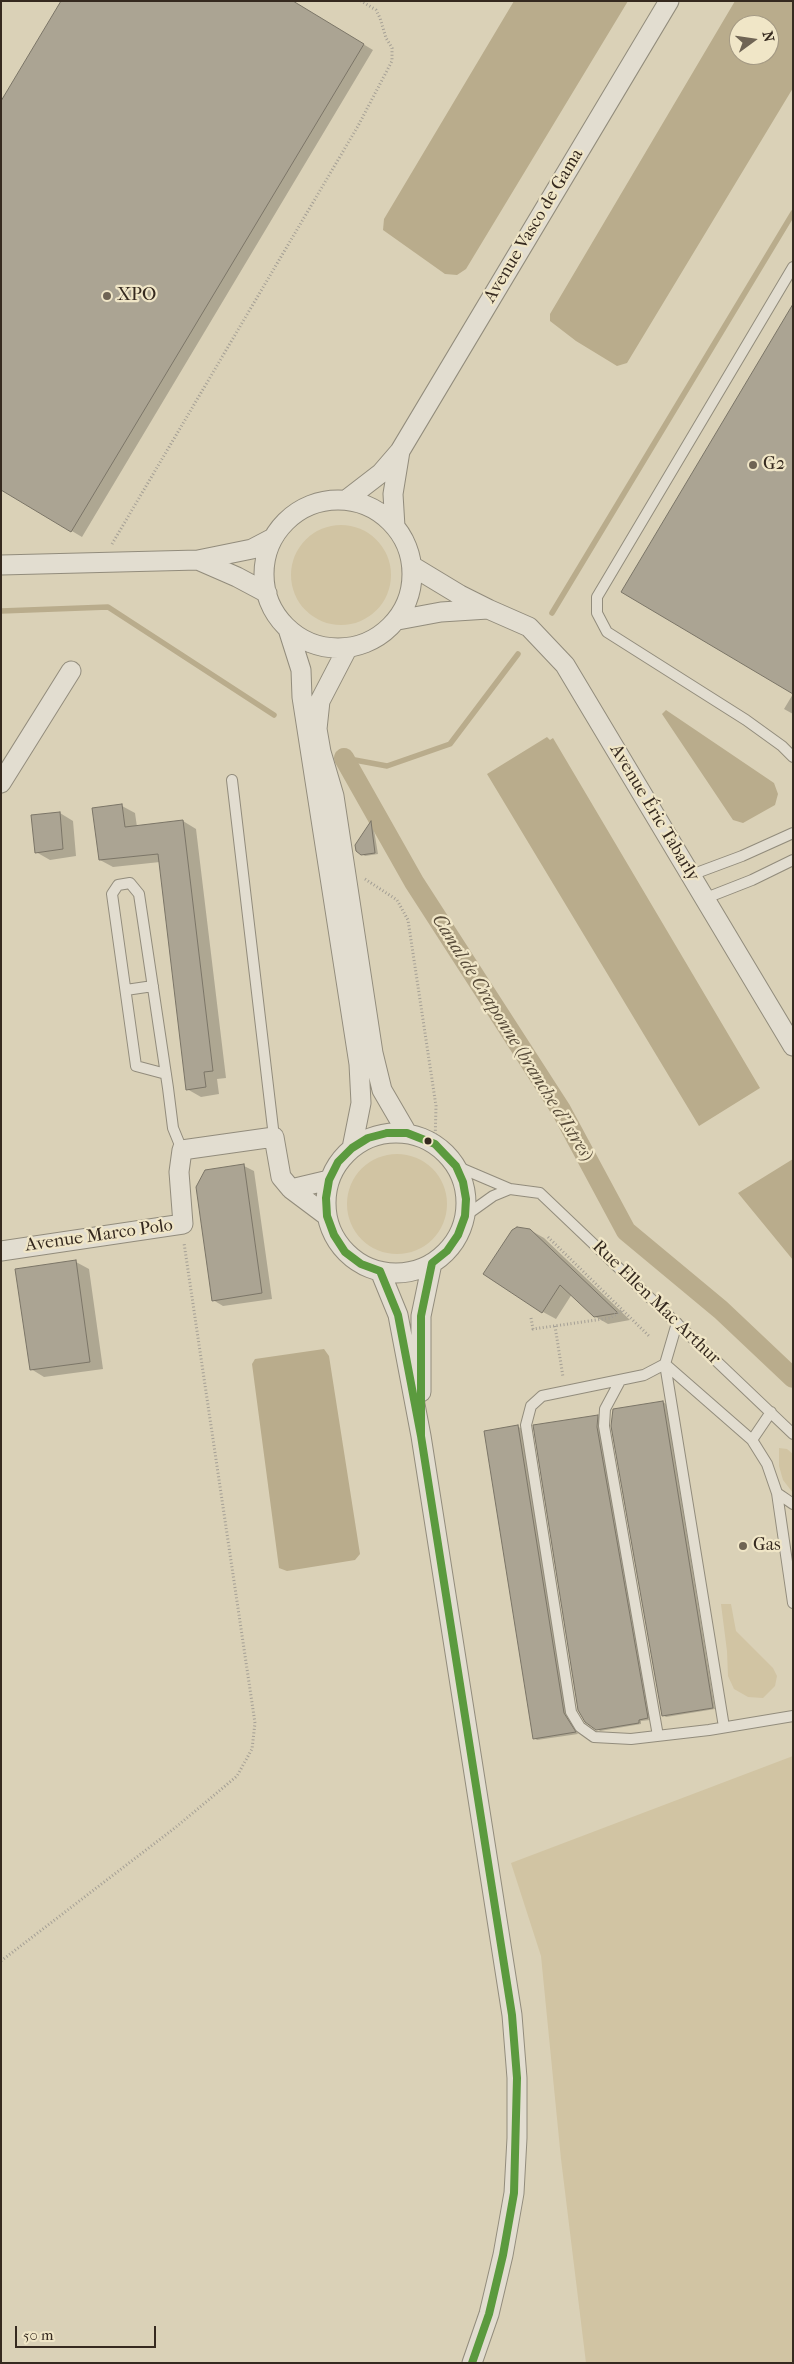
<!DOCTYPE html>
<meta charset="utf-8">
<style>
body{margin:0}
#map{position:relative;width:794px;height:2364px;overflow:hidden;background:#dad1b7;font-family:"IM FELL French Canon",serif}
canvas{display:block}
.frame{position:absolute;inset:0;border:2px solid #35291f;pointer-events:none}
.north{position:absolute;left:729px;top:15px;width:50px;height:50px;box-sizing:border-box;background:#f0e6c7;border:1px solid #a59a84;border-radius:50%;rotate:76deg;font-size:14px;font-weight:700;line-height:20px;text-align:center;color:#35291f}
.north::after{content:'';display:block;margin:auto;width:18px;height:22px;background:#6f6454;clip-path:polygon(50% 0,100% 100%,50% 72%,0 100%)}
.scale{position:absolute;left:15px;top:2326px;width:141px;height:22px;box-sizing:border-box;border:2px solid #35291f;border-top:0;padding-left:6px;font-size:15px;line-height:18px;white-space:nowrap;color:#35291f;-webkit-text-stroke:4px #f0e6c7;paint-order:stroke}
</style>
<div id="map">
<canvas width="794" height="2364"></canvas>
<div class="frame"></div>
<div class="north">N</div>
<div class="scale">50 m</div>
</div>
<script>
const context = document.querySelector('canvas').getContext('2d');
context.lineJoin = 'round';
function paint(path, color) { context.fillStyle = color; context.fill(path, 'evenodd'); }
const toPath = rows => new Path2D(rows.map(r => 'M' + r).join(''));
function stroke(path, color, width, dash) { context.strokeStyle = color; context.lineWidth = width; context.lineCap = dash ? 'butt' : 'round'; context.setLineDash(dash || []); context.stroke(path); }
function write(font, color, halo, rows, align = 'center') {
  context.font = font + ' "IM FELL French Canon",serif'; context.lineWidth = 4.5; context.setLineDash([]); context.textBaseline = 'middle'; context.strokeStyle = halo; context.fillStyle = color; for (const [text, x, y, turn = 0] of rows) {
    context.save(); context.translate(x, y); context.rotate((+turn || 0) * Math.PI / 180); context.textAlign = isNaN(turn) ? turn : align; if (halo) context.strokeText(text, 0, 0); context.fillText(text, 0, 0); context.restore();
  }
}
const green = toPath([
 '291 575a50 50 0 1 1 100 0a50 50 0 1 1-100 0Z',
 '347 1204a50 50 0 1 1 100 0a50 50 0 1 1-100 0Z',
 [779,1448,787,1449,793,1454,793,1493,783,1480,779,1466],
 [721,1604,731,1604,736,1631,773,1668,777,1676,775,1686,763,1698,748,1697,734,1689,728,1676,727,1651],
 [793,1756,793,2363,586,2363,561,2159,541,1956,511,1863]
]);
const water = toPath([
 [514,1,628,1,466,269,457,275,445,274,383,230,384,219],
 [735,1,793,1,793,88,627,363,617,366,576,341,550,321,550,314],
 [739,25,769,25,769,55,739,55],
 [666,710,774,783,778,794,775,805,743,823,733,820,662,714],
 [547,737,550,740,553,738,760,1088,699,1126,487,774],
 [793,1159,793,1260,738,1193],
 [324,1349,329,1356,360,1554,355,1560,287,1571,279,1568,252,1364,255,1359]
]);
const shadow = toPath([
 [291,1,373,50,82,537,1,489],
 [793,694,793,714,784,709],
 [122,806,135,813,137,827,183,821,196,829,226,1078,217,1079,219,1094,201,1097,187,1089,160,862,113,867,100,860],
 [60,813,73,821,76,856,50,860,36,852],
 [371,823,373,824,378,854,365,856,362,854],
 [244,1166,254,1171,272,1299,223,1306,213,1300],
 [530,1230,544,1238,630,1320,608,1324,594,1316,572,1294,556,1319,543,1312],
 [76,1262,89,1269,103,1369,44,1377,31,1369],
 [663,1402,666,1404,715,1709,666,1717,663,1715,614,1411],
 [598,1416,600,1418,650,1720,641,1721,641,1724,600,1731,579,1709],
 [518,1427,521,1428,567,1716,578,1734,537,1740,534,1738]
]);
const stream = toPath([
 [1,611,108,607,274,715],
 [552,613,793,213],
 [344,758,387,766,450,744,518,654]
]);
const canal = toPath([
 [344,758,414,882,561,1110,626,1231,721,1310,793,1378]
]);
const building = toPath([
 [61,1,293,1,364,44,71,532,1,490,1,101,61,1],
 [793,304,793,694,621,592,793,304],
 [122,804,125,827,183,820,213,1071,204,1072,206,1087,186,1090,158,854,99,860,92,808,122,804],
 [60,812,63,849,35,853,31,815,60,812],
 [371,821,375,853,361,855,356,851,355,845,371,821],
 [244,1164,262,1293,212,1301,196,1187,205,1170,244,1164],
 [517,1227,530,1229,618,1313,594,1317,560,1285,542,1313,483,1274,512,1230,517,1227],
 [76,1260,90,1362,30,1370,15,1269,76,1260],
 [663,1401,713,1708,662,1716,611,1426,613,1409,663,1401],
 [598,1415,597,1427,648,1718,639,1720,639,1723,596,1730,585,1722,578,1710,533,1425,598,1415],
 [518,1425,564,1713,576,1732,533,1739,484,1431,518,1425]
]);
const path = toPath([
 [112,544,358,126,392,61,392,48,386,38,380,18,376,10,361,1],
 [365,879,397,900,408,920,436,1106,435,1144],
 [548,1237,649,1336],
 [531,1318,533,1329,610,1318,623,1310],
 [555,1326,563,1377],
 [1,1961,176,1827,237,1776,252,1749,255,1723,184,1243]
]);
const service = toPath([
 [793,267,597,597,597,613,607,632,746,720,782,746,793,757],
 [232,780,274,1137],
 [691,875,742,856,793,833],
 [706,898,752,880,793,860],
 [126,990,153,986],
 [166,1074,136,1066,112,894,118,885,130,883,139,894,168,1088,173,1128,182,1150],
 [456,1166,510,1189,493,1196,465,1216],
 [510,1189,540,1193,793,1434],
 [677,1323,665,1364,644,1375,542,1396,531,1406,526,1425,571,1712,580,1727,594,1737,631,1739,709,1730,793,1716],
 [665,1364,724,1727],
 [665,1364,752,1440],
 [620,1381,605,1409,604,1426,658,1736],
 [771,1412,752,1440,767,1464,777,1493,793,1603],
 [777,1493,793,1504]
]);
const minor = toPath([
 [400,451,669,1],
 [346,500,381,473,400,451,393,494,395,527],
 '264 574a74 74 0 1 1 148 0a74 74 0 1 1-148 0Z',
 [1,565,198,560],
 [267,593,237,577,198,560,252,549,273,538],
 [488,609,529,627,565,665,793,1046],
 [398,620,441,612,488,609,460,595,412,566],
 [288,629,301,670,302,697,359,1064,361,1103,352,1148],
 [347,649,320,701,317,729,321,752,334,796,373,1053,382,1090,407,1133],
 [1,783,71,671],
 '326 1203a70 70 0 1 1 140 0a70 70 0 1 1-140 0Z',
 [327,1216,291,1189,329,1180],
 [1,1251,183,1224,179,1172,182,1150,274,1137,281,1177,291,1189],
 [380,1271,398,1315,421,1436,512,2015,517,2078,517,2138,514,2193,503,2255,489,2314,472,2363],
 [421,1392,421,1316,432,1263]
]);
const bus1 = toPath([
 [387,1133,407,1133,435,1144,456,1166,463,1182,466,1199,465,1216,458,1235,447,1251,432,1263,421,1316,421,1436,398,1315,380,1271,361,1264,345,1252,334,1235,327,1216,326,1198,329,1180,338,1162,352,1148,368,1138,387,1133],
 [421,1436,512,2015,517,2078,514,2193,503,2255,489,2314,472,2363]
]);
const markers = [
 [107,296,5,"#6f6454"],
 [753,465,5,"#6f6454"],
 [428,1141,4.5,"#35291f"],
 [743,1546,5,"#6f6454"]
];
const streetNames = [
 ["Avenue Vasco de Gama",534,226,-59],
 ["Avenue Éric Tabarly",654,813,59],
 ["Avenue Marco Polo",99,1236,-8],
 ["Rue Ellen Mac Arthur",656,1303,44]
];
const poiNames = [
 ["XPO",117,296],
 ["G2",763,465],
 ["Gas",753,1546]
];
const waterNames = [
 ["Canal de Craponne (branche d'Istres)",512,1038,58]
];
paint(green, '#d1c4a3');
paint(water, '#b9ac8c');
paint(shadow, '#0003');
stroke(stream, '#b9ac8c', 5.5);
stroke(canal, '#b9ac8c', 20);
paint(building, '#aba493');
stroke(building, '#7b7567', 1);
stroke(service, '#928c7c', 12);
stroke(minor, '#928c7c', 21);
stroke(path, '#a49f95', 3, [1, 2.5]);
stroke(service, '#e2ddd0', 10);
stroke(minor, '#e2ddd0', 19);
stroke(bus1, '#5b9a3e', 8);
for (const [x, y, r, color] of markers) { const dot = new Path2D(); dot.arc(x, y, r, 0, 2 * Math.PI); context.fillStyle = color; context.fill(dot); stroke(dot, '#f0e6c7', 2); }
write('18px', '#35291f', '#f0e6c7', streetNames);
write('18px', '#35291f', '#f0e6c7', poiNames, 'left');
write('italic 19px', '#584c3a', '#f0e6c7', waterNames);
</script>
